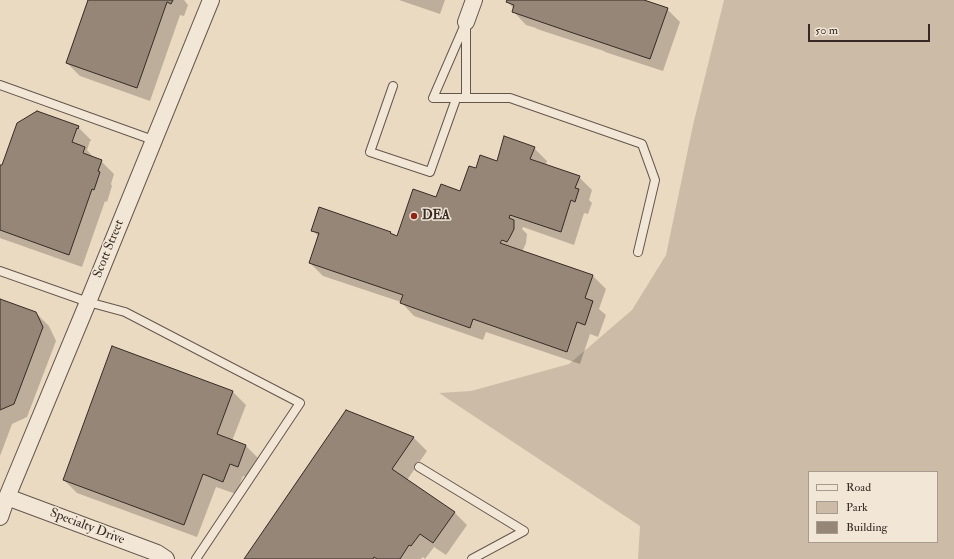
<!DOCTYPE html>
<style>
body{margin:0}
#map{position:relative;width:954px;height:559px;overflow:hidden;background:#ebdac2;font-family:"IM FELL Double Pica",serif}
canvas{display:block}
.legend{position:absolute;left:808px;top:471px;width:130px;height:72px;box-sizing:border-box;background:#f2e7d7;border:1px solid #a79b90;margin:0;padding:5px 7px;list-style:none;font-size:12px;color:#372a25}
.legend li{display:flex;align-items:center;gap:8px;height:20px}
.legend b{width:20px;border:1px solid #a79b90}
.scale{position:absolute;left:808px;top:24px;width:122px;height:18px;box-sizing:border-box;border:2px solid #372a25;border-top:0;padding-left:5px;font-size:12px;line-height:14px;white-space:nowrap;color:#372a25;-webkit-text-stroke:3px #f2e7d7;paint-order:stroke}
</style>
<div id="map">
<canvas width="954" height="559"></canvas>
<ul class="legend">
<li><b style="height:5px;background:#f2e7d7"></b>Road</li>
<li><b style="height:11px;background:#ccbca7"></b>Park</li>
<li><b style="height:11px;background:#958677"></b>Building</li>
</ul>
<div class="scale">50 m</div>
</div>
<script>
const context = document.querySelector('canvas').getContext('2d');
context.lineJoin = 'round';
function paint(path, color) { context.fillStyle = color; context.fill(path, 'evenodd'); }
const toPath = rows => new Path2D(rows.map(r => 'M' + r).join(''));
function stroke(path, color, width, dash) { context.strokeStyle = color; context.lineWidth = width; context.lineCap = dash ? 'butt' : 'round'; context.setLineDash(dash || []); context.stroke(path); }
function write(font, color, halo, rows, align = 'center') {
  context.font = font + ' "IM FELL Double Pica",serif'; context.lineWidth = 3; context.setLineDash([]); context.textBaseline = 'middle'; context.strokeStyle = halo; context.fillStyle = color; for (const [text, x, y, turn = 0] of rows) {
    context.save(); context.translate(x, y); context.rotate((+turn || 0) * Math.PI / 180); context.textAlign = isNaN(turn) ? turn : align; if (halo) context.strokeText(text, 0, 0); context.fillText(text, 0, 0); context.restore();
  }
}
const green = toPath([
 [724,0,954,0,954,559,638,559,640,526,439,393,471,391,569,364,632,310,666,255,693,125],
 [809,472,937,472,937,542,809,542]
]);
const shadow = toPath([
 [89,0,184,0,188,5,184,16,180,15,150,101,80,76,67,63],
 [399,0,445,0,440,14],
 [508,0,641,0,667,9,680,22,663,71,605,52,604,51,537,29,536,28,526,25,513,11,514,9,507,1],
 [78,127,91,140,91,141,90,141,87,150,95,159,101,161,114,174,111,184,112,186,107,202,105,201,82,267,0,238,0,166,3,167],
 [534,148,547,161,546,165,579,177,592,190,589,200,592,203,588,214,584,213,574,245,523,227,522,229,527,234,526,243,522,252,593,276,606,289,599,309,606,315,598,337,590,334,580,364,486,332,483,340,414,316,401,302,323,276,310,263,319,237,312,230,320,209,390,233,393,235,398,237,437,199,461,192,476,170],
 [0,300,36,313,49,326,56,341,27,417,12,424,0,456],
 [113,348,233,392,246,405,232,441,246,446,259,459,252,479,243,476,236,494,216,487,197,537,77,493,64,480],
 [346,411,414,438,427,451,407,480,454,512,467,525,446,555,434,547,425,559,423,557,421,559,245,559]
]);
const building = toPath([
 [88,0,173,0,171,4,167,2,137,88,66,63,88,0],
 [507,0,644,0,668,8,650,59,591,39,573,33,512,12,514,5,506,2,507,0],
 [37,111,79,126,78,129,77,128,72,142,85,147,83,153,102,160,98,171,100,172,94,190,92,189,69,255,0,230,0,165,2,165,17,123,37,111],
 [504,136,535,147,530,159,580,176,575,188,579,189,575,202,571,200,561,232,510,215,509,218,514,220,514,229,510,237,507,242,502,240,500,243,593,275,585,298,593,301,585,325,577,322,567,352,473,319,470,328,400,303,403,295,309,263,319,233,311,231,319,207,391,232,390,233,397,236,413,189,436,197,441,184,460,191,469,166,476,168,480,155,497,161,504,136],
 [0,299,36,312,43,327,14,404,0,410,0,299],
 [112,346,233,391,217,434,246,445,238,467,230,464,223,482,203,474,184,525,63,480,112,346],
 [346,410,414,437,392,469,455,512,433,543,420,534,411,546,409,545,400,559,377,559,374,557,373,559,244,559,346,410]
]);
const lane = toPath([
 [466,22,433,98,510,98,642,144,655,180,638,252],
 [0,85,153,140],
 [393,86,370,152,430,172,456,99],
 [466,98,466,27],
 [0,271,88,302,125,312,300,403,196,559],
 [419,467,524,531,472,559]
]);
const street = toPath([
 [466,22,474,0],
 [7,497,157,553,166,559],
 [0,517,7,497,88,302,211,0]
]);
const markers = [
 [414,216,4,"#8f2418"]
];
const poiNames = [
 ["DEA",422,216]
];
const streetNames = [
 ["Scott Street",109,249,-68],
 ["Specialty Drive",87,527,21]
];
paint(green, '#ccbca7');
paint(shadow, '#0003');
paint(building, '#958677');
stroke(building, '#372a25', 1);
stroke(lane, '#64564c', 10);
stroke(street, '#64564c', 18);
stroke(lane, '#f2e7d7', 8);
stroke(street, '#f2e7d7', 16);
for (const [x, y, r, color] of markers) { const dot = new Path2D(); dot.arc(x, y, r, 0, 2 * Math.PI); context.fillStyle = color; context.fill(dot); stroke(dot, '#f2e7d7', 1.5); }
write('bold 13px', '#372a25', '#f2e7d7', poiNames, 'left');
write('13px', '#372a25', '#f2e7d7', streetNames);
</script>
